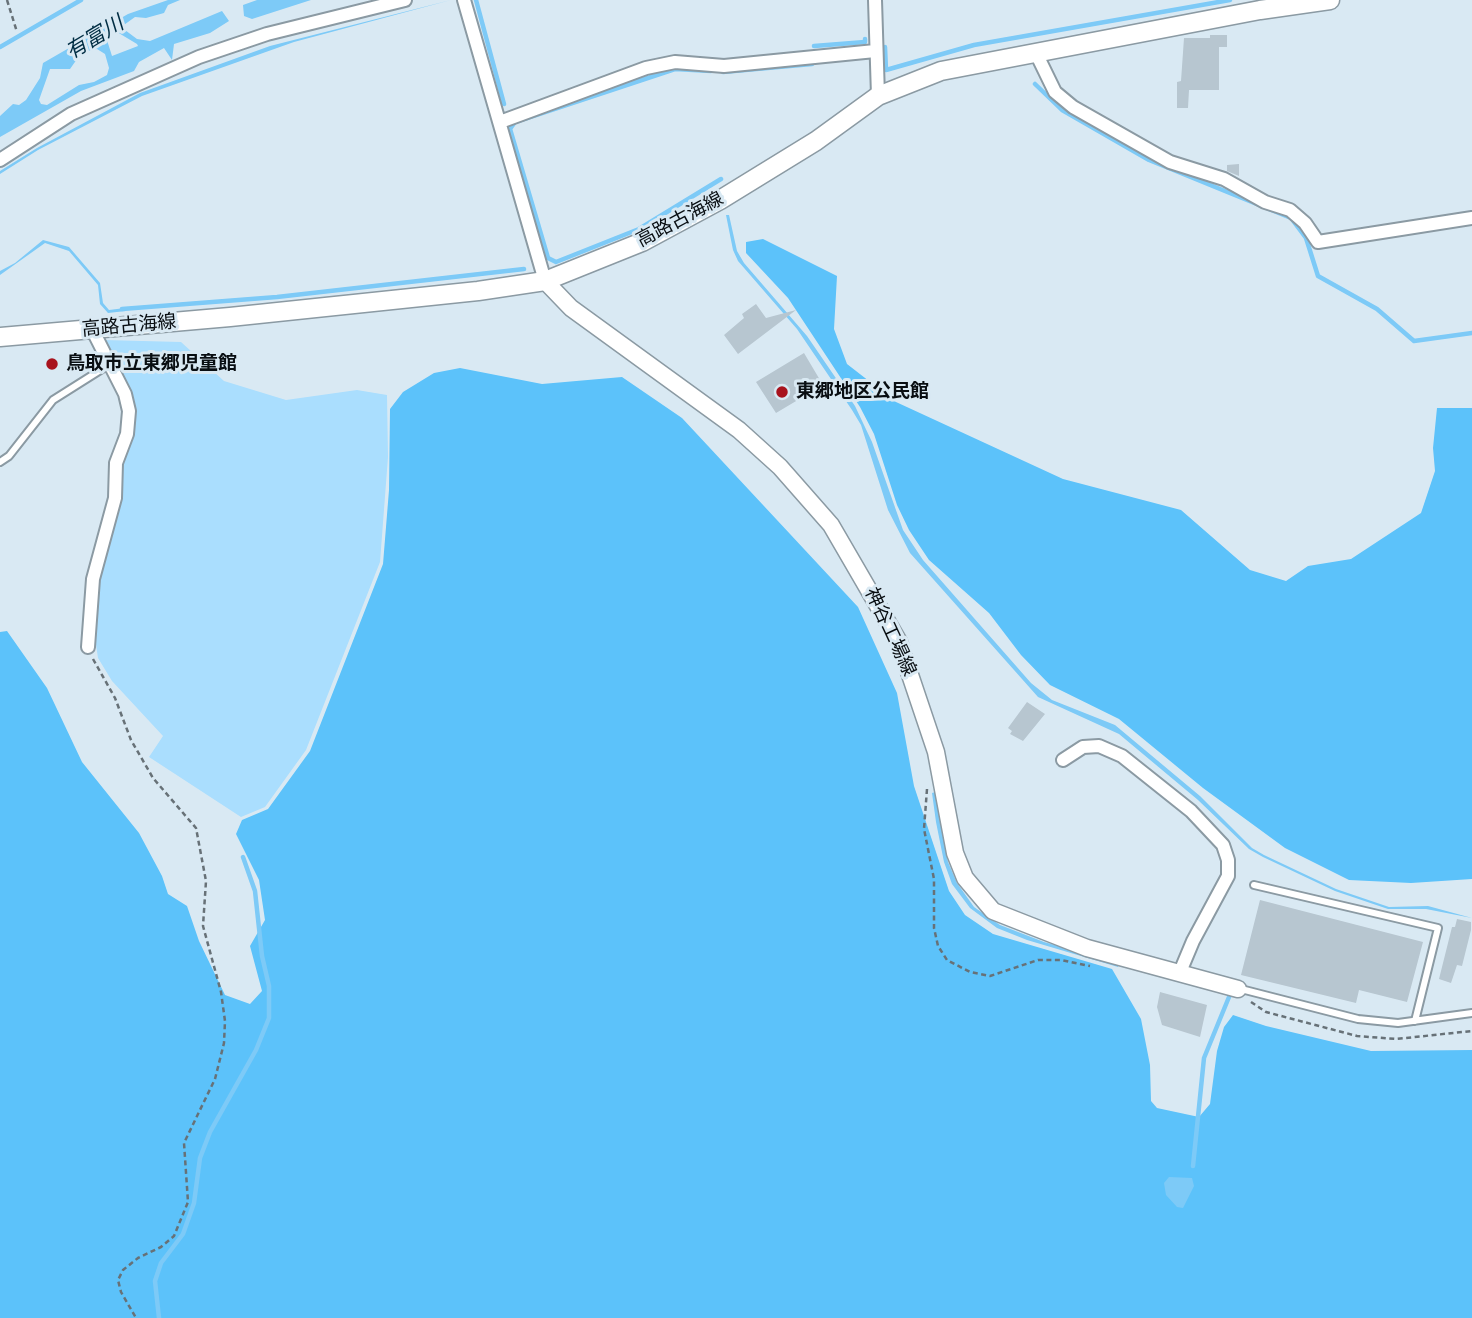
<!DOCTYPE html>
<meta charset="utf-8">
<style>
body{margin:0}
canvas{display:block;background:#d9e9f3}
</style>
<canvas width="1472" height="1318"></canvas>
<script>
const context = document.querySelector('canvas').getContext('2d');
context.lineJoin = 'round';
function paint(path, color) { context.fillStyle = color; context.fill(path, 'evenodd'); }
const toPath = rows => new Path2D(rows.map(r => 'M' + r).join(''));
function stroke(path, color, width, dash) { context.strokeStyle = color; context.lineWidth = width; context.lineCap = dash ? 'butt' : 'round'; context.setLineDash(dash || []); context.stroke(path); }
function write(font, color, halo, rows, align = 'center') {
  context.font = font + ' "Libre Baskerville","Noto Sans JP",serif'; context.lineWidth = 6; context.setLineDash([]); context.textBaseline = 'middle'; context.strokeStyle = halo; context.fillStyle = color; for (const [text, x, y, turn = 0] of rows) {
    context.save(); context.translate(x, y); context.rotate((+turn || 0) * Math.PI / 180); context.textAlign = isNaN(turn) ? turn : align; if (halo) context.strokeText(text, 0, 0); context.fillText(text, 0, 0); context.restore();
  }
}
const green = toPath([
 [104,340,181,342,224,381,286,400,357,390,387,395,388,457,380,562,306,750,265,807,241,817,149,757,163,736,112,681,98,658,92,618,120,491,120,464,134,428,136,412]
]);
const forest = toPath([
 [763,239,837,276,834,329,847,364,896,402,1063,479,1181,510,1250,570,1286,581,1308,566,1351,559,1421,513,1435,471,1433,448,1437,408,1472,408,1472,879,1411,883,1349,880,1285,848,1203,788,1119,719,1050,685,1021,655,989,613,929,560,909,530,897,505,874,434,860,407,788,298,746,253,746,242],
 [460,368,542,384,622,377,682,418,858,607,897,693,914,786,949,891,965,915,993,934,1112,969,1141,1019,1150,1065,1151,1101,1157,1108,1199,1117,1210,1104,1217,1051,1224,1027,1233,1015,1266,1026,1371,1051,1472,1050,1472,1318,0,1318,0,632,7,631,47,688,82,762,139,833,162,876,168,894,187,906,199,941,225,995,250,1004,262,991,250,946,265,920,259,880,236,834,242,820,268,809,310,751,383,564,389,490,390,409,403,392,434,373]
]);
const water = toPath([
 [168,0,180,0,168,5,164,13,146,18,135,17,121,27,137,39,150,41,222,11,229,21,210,33,174,44,172,60,164,48,139,62,134,71,81,91,0,137,0,116,13,104,19,105,26,100,40,78,43,63,128,14],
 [117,32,137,44,138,46,112,56,106,37],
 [97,49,105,54,109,68,107,75,94,82,79,85,47,105,41,104,39,100,50,69,70,69,82,52],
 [257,0,311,0,252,19,244,16,243,5],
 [451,0,294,42,142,96,38,150,0,174,0,171,37,148,140,93,270,46],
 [726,215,729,215,737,251,744,263,807,336,855,406,872,442,903,530,923,560,1031,683,1052,700,1115,725,1200,796,1252,848,1264,855,1336,889,1389,907,1428,906,1472,918,1426,909,1388,909,1335,891,1263,857,1249,849,1198,800,1119,734,1038,697,910,553,888,510,861,425,852,410,797,329,738,261,733,250],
 [43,240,69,247,100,283,103,303,109,310,125,308,126,311,108,313,100,304,98,285,69,251,45,243,0,275,0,271,15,263],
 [935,792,948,862,957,883,974,907,1000,925,1044,942,1119,963,1118,967,1027,940,997,928,970,908,952,884,944,862,936,822,932,793],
 [1169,1177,1192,1178,1194,1186,1183,1208,1177,1207,1166,1195,1164,1183]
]);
const stream = toPath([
 [476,0,504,104],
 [814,46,865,42,865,39],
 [0,47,81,0],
 [885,47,886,70,974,45,1230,0],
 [711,71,675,69,515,122,510,129,548,258,556,262,639,229,721,179],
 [723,72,812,64],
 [1035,84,1062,110,1149,160,1291,218,1306,238,1318,276,1377,309,1414,341,1472,333],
 [122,309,277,297,524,269],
 [1193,1166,1204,1058,1229,997],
 [159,1318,155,1281,161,1263,183,1234,194,1203,200,1158,210,1132,256,1050,269,1018,269,986,262,956,255,891,243,857]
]);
const building = toPath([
 [1210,35,1227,35,1227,47,1219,47,1219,90,1189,90,1188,108,1177,108,1177,82,1181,81,1184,38,1210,38],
 [1239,164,1239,176,1227,171,1227,165],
 [756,304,766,318,796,310,738,354,724,335,744,318,742,314],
 [804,353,823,385,776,413,756,382],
 [1027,702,1045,714,1023,741,1010,734,1012,731,1008,728],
 [1260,900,1423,942,1407,1002,1359,990,1356,1003,1241,975],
 [1457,919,1471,922,1471,930,1462,966,1457,965,1451,983,1439,979,1452,927,1455,927],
 [1160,992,1207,1005,1200,1037,1162,1025,1157,1007]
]);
const path = toPath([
 [7,0,17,32],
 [93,659,115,698,131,740,153,778,196,828,206,881,203,926,221,992,225,1021,224,1043,215,1079,184,1143,188,1202,174,1236,161,1247,138,1258,123,1270,118,1280,121,1292,136,1318],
 [927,789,924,829,934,879,934,928,938,946,947,960,970,972,990,976,1038,960,1061,960,1090,966],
 [1251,1002,1266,1012,1357,1036,1396,1039,1472,1031]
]);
const service = toPath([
 [0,462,9,456,53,400,110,364],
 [1254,885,1438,928,1415,1021],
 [1241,989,1358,1019,1398,1023,1472,1013]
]);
const minor = toPath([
 [464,0,545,281],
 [875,0,878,96],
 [1036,53,1055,92,1073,107,1170,162,1224,179,1265,202,1290,210,1305,223,1318,242,1472,218],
 [500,122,646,68,675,62,724,66,875,51],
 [0,160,71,114,199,57,267,34,405,0],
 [88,647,93,579,115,498,116,463,127,434,129,411,125,394,92,329],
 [1063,760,1083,747,1099,746,1122,756,1191,811,1223,845,1228,860,1228,876,1193,941,1180,972]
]);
const tertiary = toPath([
 [545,281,571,308,739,430,780,467,831,525,899,642,936,752,955,853,965,878,993,911,1087,948,1238,989]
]);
const secondary = toPath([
 [0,337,230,317,478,291,545,281,642,242,720,200,816,141,878,96,941,71,1260,10,1330,0]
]);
const markers = [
 [52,364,7,"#a8131d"],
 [782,392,7,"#a8131d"]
];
const streetNames = [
 ["高路古海線",680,220,-28],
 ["高路古海線",129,326,-5],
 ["神谷工場線",890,632,65]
];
const poiNames = [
 ["鳥取市立東郷児童館",66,364],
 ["東郷地区公民館",796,392]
];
const waterNames = [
 ["有富川",95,38,-31]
];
paint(green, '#aadefe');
paint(forest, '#5cc2fa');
paint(water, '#7dcaf7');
stroke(stream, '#7dcaf7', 4.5);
paint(building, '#b7c6d0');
stroke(service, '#8b9aa3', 10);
stroke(minor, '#8b9aa3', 16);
stroke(tertiary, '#8b9aa3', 19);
stroke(secondary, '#8b9aa3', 21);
stroke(path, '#677177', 2.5, [5, 3.5]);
stroke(service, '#fff', 6);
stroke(minor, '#fff', 12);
stroke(tertiary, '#fff', 16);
stroke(secondary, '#fff', 18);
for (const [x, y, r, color] of markers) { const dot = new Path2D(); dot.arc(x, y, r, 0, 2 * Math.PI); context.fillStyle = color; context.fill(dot); stroke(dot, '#d9e9f3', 2.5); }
write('19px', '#090e12', '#d9e9f3', streetNames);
write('bold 19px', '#090e12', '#d9e9f3', poiNames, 'left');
write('italic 21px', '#002d43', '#d9e9f3', waterNames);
</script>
